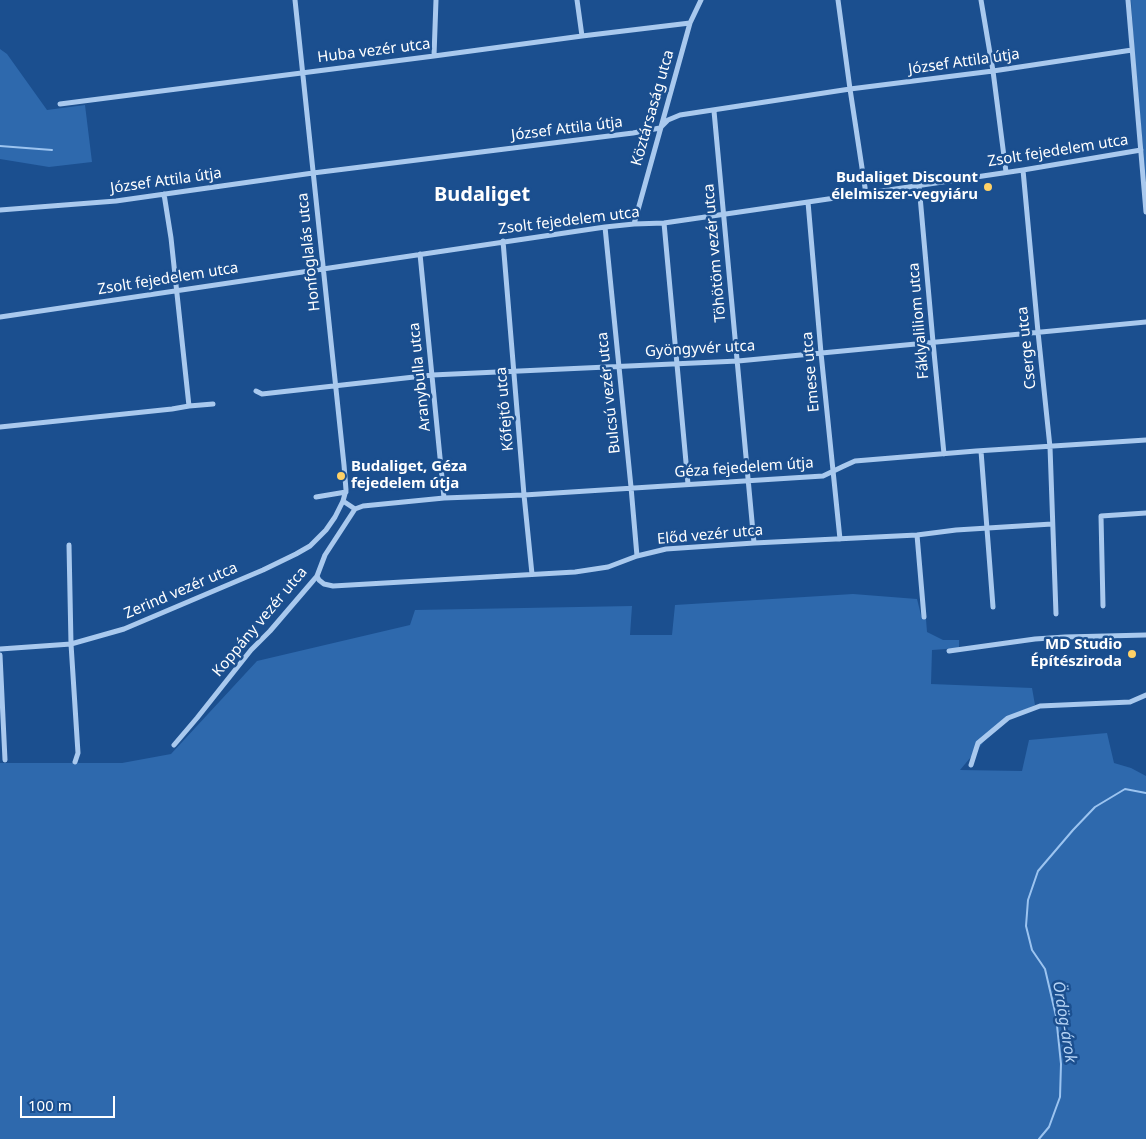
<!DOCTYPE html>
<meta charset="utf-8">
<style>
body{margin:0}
#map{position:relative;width:1146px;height:1139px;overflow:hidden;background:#1b4f8f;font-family:"Noto Sans",sans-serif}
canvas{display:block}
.scale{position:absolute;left:20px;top:1096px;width:95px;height:22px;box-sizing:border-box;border:2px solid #fff;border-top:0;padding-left:6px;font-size:15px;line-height:18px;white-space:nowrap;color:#fff;-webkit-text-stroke:4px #1b4f8f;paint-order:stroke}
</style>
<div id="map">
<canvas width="1146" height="1139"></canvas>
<div class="scale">100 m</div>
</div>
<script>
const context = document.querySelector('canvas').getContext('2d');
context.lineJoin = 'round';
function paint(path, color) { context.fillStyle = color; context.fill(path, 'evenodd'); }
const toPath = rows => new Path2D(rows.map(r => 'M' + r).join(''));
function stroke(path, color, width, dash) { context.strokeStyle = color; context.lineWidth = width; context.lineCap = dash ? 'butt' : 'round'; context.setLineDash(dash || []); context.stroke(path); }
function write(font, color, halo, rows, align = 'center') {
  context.font = font + ' "Noto Sans",sans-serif'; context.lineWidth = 5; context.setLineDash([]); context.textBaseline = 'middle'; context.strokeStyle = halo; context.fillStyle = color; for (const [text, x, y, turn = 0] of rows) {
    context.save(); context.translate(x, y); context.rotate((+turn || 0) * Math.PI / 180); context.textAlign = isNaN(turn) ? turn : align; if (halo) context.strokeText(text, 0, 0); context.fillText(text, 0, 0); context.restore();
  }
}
const green = toPath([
 [1131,0,1146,0,1146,182,1134,49],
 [0,49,7,54,47,110,85,105,92,162,49,167,0,159],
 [853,594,917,599,922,619,926,619,927,632,943,640,959,640,959,648,932,650,931,684,1032,688,1035,705,1018,713,992,732,960,770,1022,771,1029,740,1107,733,1114,763,1131,768,1146,776,1146,1139,0,1139,0,763,122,763,171,754,257,661,410,625,415,610,632,606,630,635,672,635,675,605]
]);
const stream = toPath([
 [0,146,52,150],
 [1039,1139,1049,1127,1060,1097,1061,1064,1056,1016,1045,969,1032,950,1026,926,1028,900,1038,871,1073,830,1095,807,1125,789,1146,793]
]);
const minor = toPath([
 [577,0,582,36],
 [838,0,850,89,866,194],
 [981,0,993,71,1006,172],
 [1128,0,1146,212],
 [434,56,436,0],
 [60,104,434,56,582,36,690,23],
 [714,111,754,543],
 [1023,170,1038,332,1050,447,1056,614],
 [919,185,933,342,944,454],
 [164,194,171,238,189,406],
 [808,202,821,353,840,539],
 [0,210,116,201,313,173,633,133,660,128,668,120,680,115,850,89,993,71,1132,50],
 [664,223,688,484],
 [634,224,690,23,701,0],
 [605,227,631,487,637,556],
 [503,241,524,495,532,574],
 [420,254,444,498],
 [0,317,605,227,634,224,664,223,808,202,1023,170,1141,150],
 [256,391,262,394,432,375,738,361,1146,322],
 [0,427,172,409,189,406,213,404],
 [981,451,993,607],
 [316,497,346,492],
 [343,501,355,509],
 [355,509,363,506,444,498,524,495,823,476,844,466,855,461,976,451,1146,440],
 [917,535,924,617],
 [69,545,71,644,78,753,75,762],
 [317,576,319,580,324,584,333,586,575,572,608,567,637,556,666,549,754,543,917,535,956,530,1052,524],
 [1103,606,1101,516,1146,513],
 [0,649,71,644,124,629,263,570,296,554,310,546,326,530,335,517,343,501,346,490,344,465,295,0],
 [949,651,1035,639,1065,637,1146,635],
 [0,655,5,760],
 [174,745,197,718,251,650,270,631,312,582,317,576,325,555,355,509],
 [971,765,978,743,1008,718,1040,706,1130,702,1146,695]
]);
const markers = [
 [988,187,5,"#ffd166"],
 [341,476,5,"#ffd166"],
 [1132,654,5,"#ffd166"]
];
const streetNames = [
 ["Huba vezér utca",374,51,-7],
 ["József Attila útja",964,62,-8],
 ["Köztársaság utca",653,108,-74],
 ["József Attila útja",567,129,-7],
 ["Zsolt fejedelem utca",1058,151,-9],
 ["József Attila útja",166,181,-8],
 ["Zsolt fejedelem utca",569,221,-7],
 ["Honfoglalás utca",309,252,-96],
 ["Töhötöm vezér utca",715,253,-95],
 ["Zsolt fejedelem utca",168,279,-9],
 ["Fáklyaliliom utca",919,321,-95],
 ["Cserge utca",1027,348,-96],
 ["Gyöngyvér utca",700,349,-3],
 ["Emese utca",811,372,-95],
 ["Aranybulla utca",420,377,-96],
 ["Bulcsú vezér utca",609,393,-96],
 ["Kőfejtő utca",505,409,-95],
 ["Géza fejedelem útja",744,468,-4],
 ["Előd vezér utca",710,535,-5],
 ["Zerind vezér utca",181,591,-23],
 ["Koppány vezér utca",260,622,-50]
];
const poiNames = [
 ["Budaliget Discount",978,178],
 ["élelmiszer-vegyiáru",978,195],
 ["Budaliget, Géza",351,467,"left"],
 ["fejedelem útja",351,484,"left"],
 ["MD Studio",1122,645],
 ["Építésziroda",1122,662]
];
const waterNames = [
 ["Ördög-árok",1064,1022,81]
];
const districtNames = [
 ["Budaliget",482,195]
];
paint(green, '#2e69ad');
stroke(stream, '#9cc4f0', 2);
stroke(minor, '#a9c9ee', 5);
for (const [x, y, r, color] of markers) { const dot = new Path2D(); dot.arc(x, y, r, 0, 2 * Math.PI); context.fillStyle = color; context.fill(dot); stroke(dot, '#1b4f8f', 2); }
write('15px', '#fff', '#1b4f8f', streetNames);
write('bold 15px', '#fff', '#1b4f8f', poiNames, 'right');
write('italic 16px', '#b5d3f5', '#1b4f8f', waterNames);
write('bold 20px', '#fff', '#1b4f8f', districtNames);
</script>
